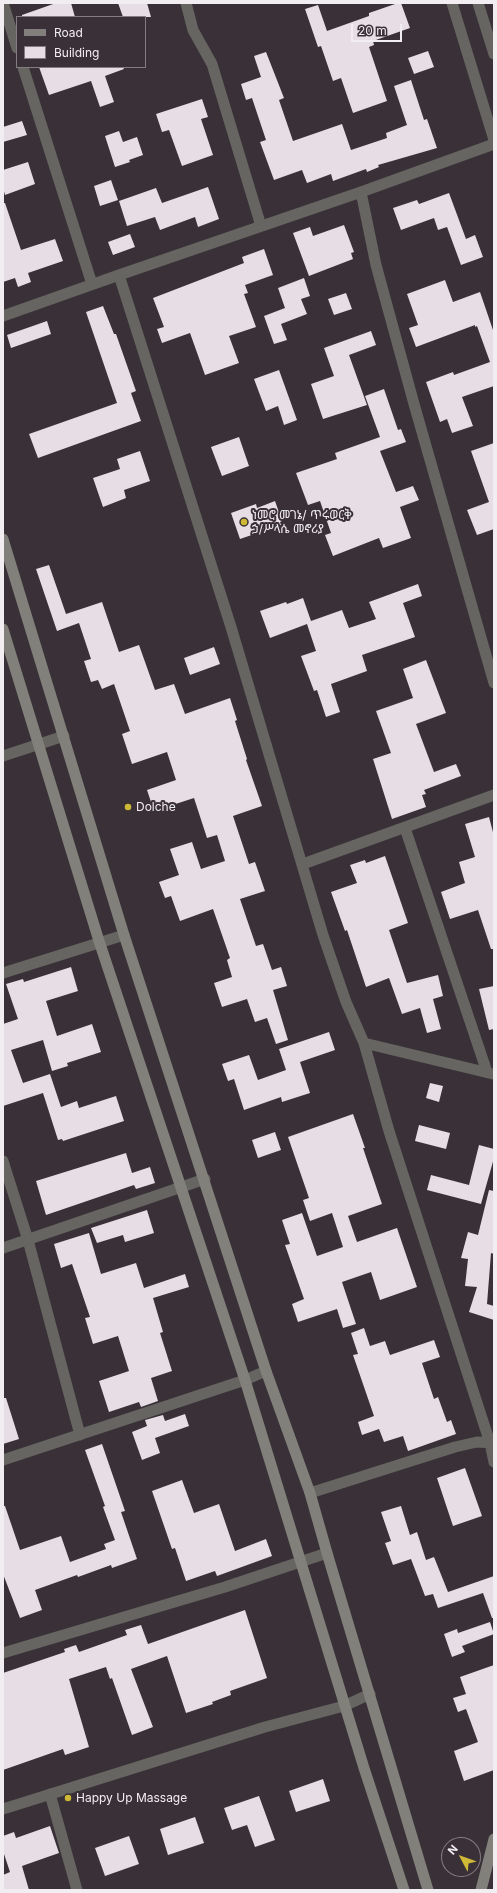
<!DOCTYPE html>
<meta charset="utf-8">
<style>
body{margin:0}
#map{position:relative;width:497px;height:1893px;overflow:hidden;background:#393137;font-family:Inter,sans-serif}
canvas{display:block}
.frame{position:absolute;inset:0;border:4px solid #f1edf0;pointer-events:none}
.legend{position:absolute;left:16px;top:16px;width:130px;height:52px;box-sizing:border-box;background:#393137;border:1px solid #837c81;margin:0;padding:5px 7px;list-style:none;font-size:12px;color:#f1edf0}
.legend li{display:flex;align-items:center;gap:8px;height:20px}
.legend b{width:20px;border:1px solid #837c81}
.north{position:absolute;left:441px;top:1837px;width:40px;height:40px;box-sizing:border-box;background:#393137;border:1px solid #837c81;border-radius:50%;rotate:311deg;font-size:11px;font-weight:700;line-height:16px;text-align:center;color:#f1edf0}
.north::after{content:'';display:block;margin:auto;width:14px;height:18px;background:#d0b837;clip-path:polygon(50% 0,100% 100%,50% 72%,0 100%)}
.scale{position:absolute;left:351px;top:24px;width:51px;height:18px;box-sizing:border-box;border:2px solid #f1edf0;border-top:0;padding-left:5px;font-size:12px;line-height:14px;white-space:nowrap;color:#f1edf0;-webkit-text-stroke:3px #393137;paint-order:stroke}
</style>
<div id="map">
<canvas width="497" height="1893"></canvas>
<div class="frame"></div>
<ul class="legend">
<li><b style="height:5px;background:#81807a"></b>Road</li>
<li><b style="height:11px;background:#e7dde4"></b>Building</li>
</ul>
<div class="north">N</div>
<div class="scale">20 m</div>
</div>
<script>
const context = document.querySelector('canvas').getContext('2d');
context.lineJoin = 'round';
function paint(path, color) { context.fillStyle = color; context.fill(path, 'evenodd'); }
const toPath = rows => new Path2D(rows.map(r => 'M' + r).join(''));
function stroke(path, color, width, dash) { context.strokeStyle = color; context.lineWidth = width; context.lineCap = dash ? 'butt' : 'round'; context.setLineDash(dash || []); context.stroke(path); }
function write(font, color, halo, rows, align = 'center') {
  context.font = font + ' Inter,"Noto Sans Ethiopic",sans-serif'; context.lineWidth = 4; context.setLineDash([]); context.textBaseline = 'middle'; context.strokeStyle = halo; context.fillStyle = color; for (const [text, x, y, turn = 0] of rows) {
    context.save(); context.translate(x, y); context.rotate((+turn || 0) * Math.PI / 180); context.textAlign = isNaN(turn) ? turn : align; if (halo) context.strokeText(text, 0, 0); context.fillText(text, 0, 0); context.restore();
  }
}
const building = toPath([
 [56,3,71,3,75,17,22,17,22,15],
 [118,3,147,3,151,17,123,17],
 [398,3,401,3,410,28,373,41,374,45,369,47,387,101,353,113,341,78,333,81,321,46,318,47,305,9,318,5,327,31,369,16,369,13],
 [428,51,434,67,414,74,408,58],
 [266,52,284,98,279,100,293,141,342,124,351,150,387,138,386,133,407,125,394,86,411,80,424,120,427,119,437,148,378,165,379,167,367,172,366,169,333,181,331,174,307,183,302,170,274,180,260,142,266,140,252,98,246,100,241,84,261,77,254,56],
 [39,67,123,67,124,69,105,76,114,102,100,107,91,81,49,95],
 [202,99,208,117,201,119,213,155,182,166,169,130,162,132,156,114],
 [22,121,27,135,3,142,3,127],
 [119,131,123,142,137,137,143,155,129,160,130,162,115,167,105,136],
 [28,162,35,184,5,195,3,188,3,170],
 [111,180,118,200,100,206,94,186],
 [208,187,219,219,198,227,195,217,160,230,155,217,127,226,119,201,156,188,162,203],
 [449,193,466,239,475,235,483,257,461,265,447,227,438,230,434,218,401,230,393,208,417,200,419,204],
 [3,203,5,203,21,250,55,239,63,261,28,273,31,282,18,287,15,278,3,282],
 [344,225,354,252,351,253,353,259,309,276,293,233,310,227,313,236],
 [130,234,135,247,113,255,108,242],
 [264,249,273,275,245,285,248,293,244,294,256,327,229,336,239,363,205,375,190,333,162,343,157,329,164,327,153,298,244,263,242,257],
 [304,278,310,296,301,299,307,314,281,324,287,340,274,344,264,316,285,308,278,288],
 [445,280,453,302,480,292,494,333,494,386,462,397,473,426,452,433,447,419,440,422,426,382,453,372,454,375,490,362,477,326,475,327,475,325,416,347,409,328,418,325,407,294],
 [346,293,352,309,334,315,328,299],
 [103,306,114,334,116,334,136,391,131,393,141,421,38,458,29,434,117,403,86,312],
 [47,321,51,334,11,348,7,335],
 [371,331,376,345,349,355,367,405,323,419,311,384,334,376,324,348],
 [279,370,297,420,284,425,278,406,266,411,254,379],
 [384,389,398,430,401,429,406,442,380,451,396,492,413,486,419,500,400,507,411,538,383,548,379,538,333,556,325,535,331,533,320,501,308,505,296,473,337,459,335,453,380,437,365,396],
 [239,437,249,466,222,476,211,447],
 [494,443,494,529,477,535,467,510,489,502,471,451],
 [140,451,150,481,124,490,126,498,103,507,93,478,120,469,117,459],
 [275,501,282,521,280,522,281,525,240,539,231,513,256,504,257,508],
 [49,565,66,614,102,602,119,652,139,645,155,690,174,684,185,714,230,698,237,720,235,721,247,759,246,760,262,806,233,816,249,864,255,862,265,891,240,899,256,946,263,944,272,970,281,967,287,986,273,990,288,1040,276,1044,267,1018,255,1022,247,999,222,1007,214,983,232,977,227,960,230,958,213,909,180,921,171,896,165,898,159,882,179,875,170,849,192,842,201,869,225,861,217,835,207,838,194,798,154,811,147,790,176,780,167,752,132,764,122,734,130,731,114,684,102,689,98,680,91,682,84,661,91,659,79,623,57,631,36,569],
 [418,584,422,596,403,603,415,637,362,655,367,671,331,684,340,712,326,717,317,690,314,691,301,656,316,651,307,624,270,638,260,611,286,602,287,604,303,598,311,621,342,610,349,628,376,619,369,602],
 [214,647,220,664,190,675,184,658],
 [426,660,446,713,416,724,434,772,456,764,461,776,424,790,426,794,422,795,426,807,392,819,373,759,391,753,376,711,413,698,403,669],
 [489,817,494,836,494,949,491,949,478,910,450,919,441,892,465,883,459,862,475,857,465,824],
 [385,856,408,923,389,930,407,983,438,975,443,996,433,999,441,1029,427,1033,420,1008,402,1014,389,978,366,987,347,930,345,931,331,892,357,883,350,865,365,860,366,863],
 [71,967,78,991,46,1001,57,1036,92,1024,101,1052,67,1063,68,1066,52,1071,43,1040,11,1050,23,1083,50,1074,61,1107,77,1101,79,1108,116,1096,124,1121,63,1141,62,1139,58,1140,43,1093,3,1106,3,1024,18,1019,6,984,23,979,24,982],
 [494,986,494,1029,489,1030,479,989],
 [329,1032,335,1050,300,1062,310,1093,282,1102,281,1097,244,1110,234,1079,228,1081,222,1064,249,1055,258,1080,286,1070,279,1049],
 [430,1083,443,1086,439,1102,426,1098],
 [353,1114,365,1148,363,1148,382,1204,348,1216,357,1242,397,1228,417,1287,380,1300,371,1272,342,1282,356,1324,343,1328,337,1309,298,1322,292,1304,304,1299,285,1245,290,1244,282,1220,302,1213,317,1256,343,1247,332,1213,310,1221,303,1200,309,1198,288,1137],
 [419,1125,450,1133,446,1149,415,1141],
 [275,1132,281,1150,258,1158,252,1140],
 [479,1145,494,1149,494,1158,481,1204,427,1190,431,1175,469,1185],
 [126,1153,132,1173,150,1167,155,1183,136,1189,134,1185,46,1215,36,1181],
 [489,1190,494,1191,494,1254,491,1253,487,1304,494,1306,494,1320,469,1312,477,1287,465,1286,468,1259,461,1258,468,1232,478,1235],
 [147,1210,154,1233,125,1242,123,1235,97,1243,91,1228],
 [89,1233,101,1274,136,1263,144,1288,185,1274,189,1287,153,1298,163,1332,160,1333,172,1371,151,1378,158,1401,141,1407,139,1402,109,1412,99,1381,129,1371,118,1336,93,1344,85,1318,90,1317,72,1264,61,1268,54,1244],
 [364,1328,370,1346,385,1341,390,1355,434,1340,440,1357,422,1363,434,1399,438,1397,447,1422,451,1420,456,1434,408,1451,403,1436,384,1442,379,1429,362,1435,358,1422,374,1416,353,1355,358,1354,351,1333],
 [3,1398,6,1398,19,1439,3,1444],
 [185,1414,189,1426,155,1438,160,1453,142,1460,132,1432,147,1426,145,1420,163,1415,165,1421],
 [102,1444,125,1511,121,1512,137,1559,112,1568,111,1565,78,1577,77,1575,35,1590,42,1610,20,1618,3,1574,3,1506,5,1506,20,1550,61,1536,70,1562,106,1549,104,1544,115,1540,103,1507,105,1506,85,1450],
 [465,1468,482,1516,453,1526,437,1478],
 [182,1480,194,1513,219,1504,235,1551,266,1539,272,1556,217,1576,215,1571,186,1581,175,1548,172,1549,152,1491],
 [401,1506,410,1535,417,1532,426,1560,434,1557,448,1592,494,1576,494,1618,492,1618,483,1593,438,1608,433,1594,425,1596,411,1559,393,1565,385,1543,391,1541,381,1512],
 [245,1610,267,1678,230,1691,231,1695,212,1702,213,1704,186,1713,167,1656,131,1669,153,1727,132,1735,112,1678,110,1679,106,1667,69,1679,89,1747,65,1755,63,1749,3,1770,3,1673,65,1652,64,1649,76,1645,79,1652,127,1635,125,1630,141,1625,148,1644],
 [490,1622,494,1634,462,1646,465,1652,452,1657,444,1634,457,1629,458,1633],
 [494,1665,494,1770,464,1781,454,1751,478,1742,466,1709,458,1712,453,1698,466,1694,460,1677],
 [323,1779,330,1801,296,1812,289,1791],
 [259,1796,275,1840,255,1847,247,1825,232,1830,224,1808],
 [195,1817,204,1843,168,1855,160,1829],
 [50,1826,59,1853,22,1866,29,1890,3,1890,3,1875,10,1872,3,1851,3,1836,14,1832,16,1838],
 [129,1836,139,1864,105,1876,95,1848]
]);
const minor = toPath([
 [3,3,17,48],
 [186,3,193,30,212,64,261,226],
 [23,67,92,284],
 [361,192,376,265,414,404,494,683],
 [119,275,231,627,323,935,346,1002,364,1043,389,1131,490,1443,494,1462],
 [3,316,119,275,361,192,494,144],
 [3,756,64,736],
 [405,828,487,1072],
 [303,864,494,795],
 [3,973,124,935],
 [364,1043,493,1074],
 [3,1161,28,1240,80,1435],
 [3,1248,205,1179],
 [3,1460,245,1380,266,1371],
 [310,1493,455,1447,477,1442,494,1443],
 [3,1653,225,1587,327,1553],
 [50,1794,77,1890],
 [3,1809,265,1727,344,1706,370,1694]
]);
const tertiary = toPath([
 [452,3,494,140],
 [478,3,494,54]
]);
const secondary = toPath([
 [3,539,124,935,266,1371,310,1493,327,1553,428,1890],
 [3,629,99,941,245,1380,364,1768,404,1890],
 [481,1890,494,1839]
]);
const markers = [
 [244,522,4,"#d0b837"],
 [128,807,4,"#d0b837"],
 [68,1798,4,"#d0b837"]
];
const poiNames = [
 ["ነመሮ መገኔ/ ጥሩወርቅ",252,515],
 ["ኃ/ሥላሴ መኖሪያ",252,529],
 ["Dolche",136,807],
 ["Happy Up Massage",76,1798]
];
paint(building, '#e7dde4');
stroke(minor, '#666561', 11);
stroke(tertiary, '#666561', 11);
stroke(secondary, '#81807a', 11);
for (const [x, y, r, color] of markers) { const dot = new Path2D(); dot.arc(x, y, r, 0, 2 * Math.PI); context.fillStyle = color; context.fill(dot); stroke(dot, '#393137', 1.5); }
write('12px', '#f1edf0', '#393137', poiNames, 'left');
</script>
